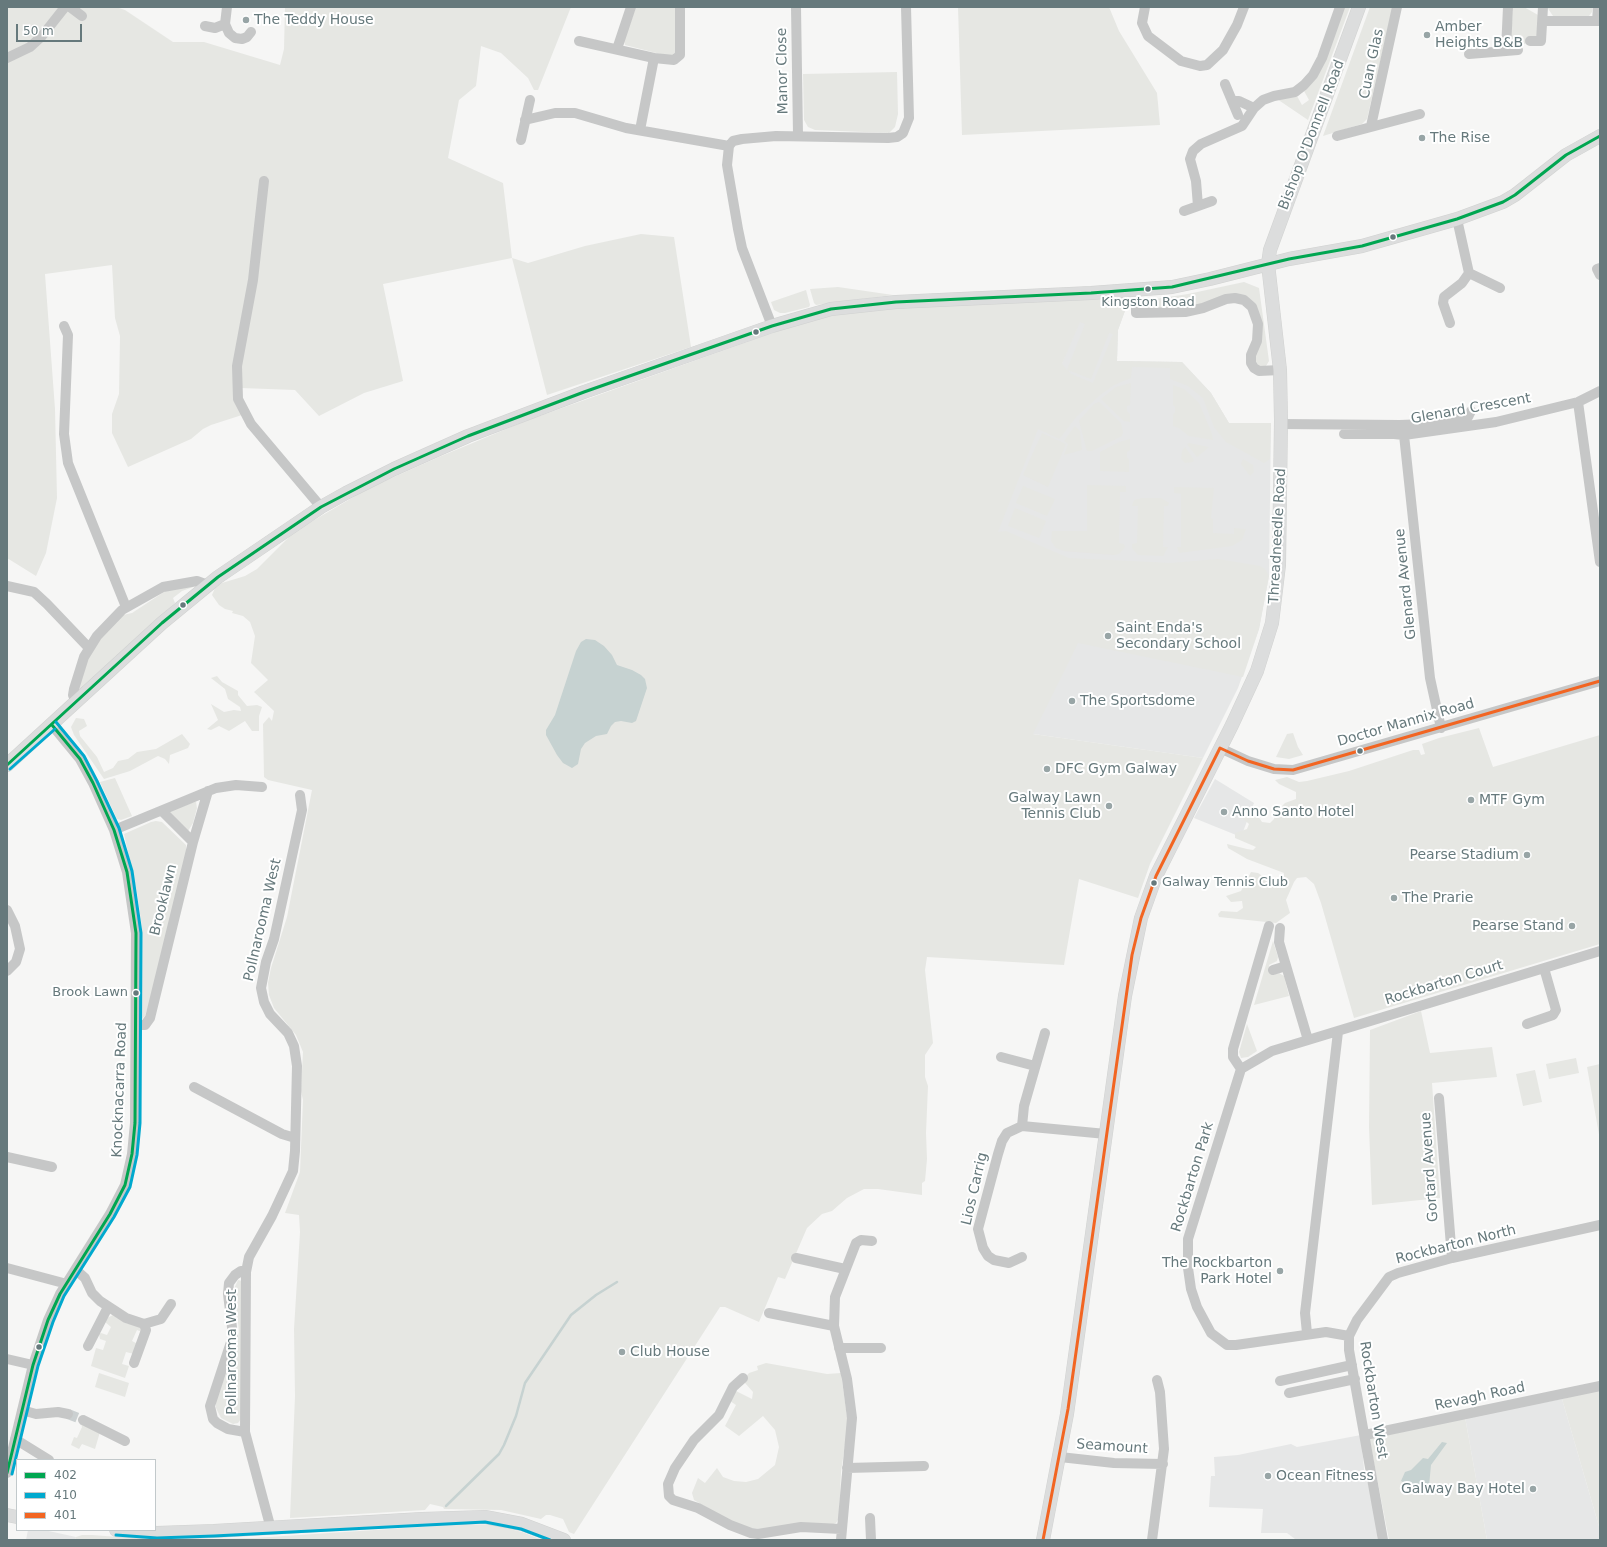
<!DOCTYPE html>
<style>
body{margin:0}
#map{position:relative;width:1607px;height:1547px;overflow:hidden;background:#f6f6f5;font-family:"DejaVu Sans",sans-serif}
canvas{display:block}
.frame{position:absolute;inset:0;border:8px solid #66797c;pointer-events:none}
.legend{position:absolute;left:16px;top:1459px;width:140px;height:72px;box-sizing:border-box;background:#fff;border:1px solid #c2c9cb;margin:0;padding:5px 7px;list-style:none;font-size:12px;color:#66797c}
.legend li{display:flex;align-items:center;gap:8px;height:20px}
.legend b{width:20px;border:1px solid #c2c9cb}
.scale{position:absolute;left:16px;top:24px;width:66px;height:18px;box-sizing:border-box;border:2px solid #66797c;border-top:0;padding-left:5px;font-size:12px;line-height:14px;white-space:nowrap;color:#66797c;-webkit-text-stroke:3px #fff;paint-order:stroke}
</style>
<div id="map">
<canvas width="1607" height="1547"></canvas>
<div class="frame"></div>
<ul class="legend">
<li><b style="height:5px;background:#00a651"></b>402</li>
<li><b style="height:5px;background:#00a9ce"></b>410</li>
<li><b style="height:5px;background:#f26522"></b>401</li>
</ul>
<div class="scale">50 m</div>
</div>
<script>
const context = document.querySelector('canvas').getContext('2d');
context.lineJoin = 'round';
function paint(path, color) { context.fillStyle = color; context.fill(path, 'evenodd'); }
const toPath = rows => new Path2D(rows.map(r => 'M' + r).join(''));
function stroke(path, color, width, dash) { context.strokeStyle = color; context.lineWidth = width; context.lineCap = dash ? 'butt' : 'round'; context.setLineDash(dash || []); context.stroke(path); }
function write(font, color, halo, rows, align = 'center') {
  context.font = font + ' "DejaVu Sans",sans-serif'; context.lineWidth = 4; context.setLineDash([]); context.textBaseline = 'middle'; context.strokeStyle = halo; context.fillStyle = color; for (const [text, x, y, turn = 0] of rows) {
    context.save(); context.translate(x, y); context.rotate((+turn || 0) * Math.PI / 180); context.textAlign = isNaN(turn) ? turn : align; if (halo) context.strokeText(text, 0, 0); context.fillText(text, 0, 0); context.restore();
  }
}
const built = toPath([
 [1130,297,1118,330,1117,361,1182,362,1211,393,1229,423,1271,423,1269,576,1259,629,1238,688,1203,758,1033,734,928,712,1064,358,1089,299],
 [1215,779,1254,803,1241,837,1194,818],
 [1562,1399,1600,1530,1600,1540,1487,1540,1465,1417],
 [1361,1435,1364,1469,1372,1498,1378,1540,1305,1540,1295,1539,1287,1533,1261,1533,1263,1509,1209,1507,1211,1476,1215,1476,1214,1457,1238,1455,1291,1444,1297,1447],
 [28,1530,44,1530,76,1537,75,1540,26,1540]
]);
const green = toPath([
 [7,7,116,7,125,10,173,42,204,42,280,65,284,49,285,7,571,7,538,90,534,90,528,78,501,53,481,46,476,86,459,100,448,158,503,183,512,258,528,263,585,246,641,234,674,237,691,347,547,395,512,258,383,284,403,381,364,393,319,416,295,390,241,388,242,415,211,425,203,429,191,439,128,467,112,433,112,414,119,394,120,336,115,318,112,265,45,274,55,409,57,498,46,553,36,576,7,558],
 [636,7,677,7,676,51,674,55,668,56,625,45,624,41],
 [958,7,1109,7,1119,31,1157,93,1160,125,962,135],
 [1344,7,1350,7,1308,120,1277,99,1297,96,1302,105,1309,100,1304,91],
 [1370,7,1393,7,1367,119,1362,124,1323,136],
 [1513,7,1524,7,1538,15,1538,34,1533,41,1518,46,1512,44,1511,40],
 [1547,7,1593,7,1592,12,1589,16,1553,16],
 [897,72,898,114,895,127,889,133,815,130,808,127,804,120,803,74],
 [1244,282,1259,288,1269,361,1266,366,1260,367,1254,362,1258,347,1250,299,1198,307,1149,309,1144,305,1142,301,1188,294],
 [838,287,893,295,816,305,814,303,810,289],
 [806,290,810,305,809,307,785,313,780,313,774,310,771,302],
 [1130,297,1118,330,1117,361,1182,362,1211,393,1229,423,1271,423,1270,459,1264,463,1226,442,1214,427,1203,398,1188,386,1170,379,1170,368,1132,367,1131,378,1114,385,1100,395,1077,416,1059,439,1038,429,998,532,1006,531,1069,558,1171,563,1218,559,1260,566,1265,569,1269,576,1259,629,1243,677,1078,643,1033,734,1203,758,1150,864,1138,898,1079,879,1064,965,927,957,925,970,933,1043,925,1055,925,1077,928,1086,926,1133,927,1159,925,1181,922,1183,922,1195,878,1189,864,1189,847,1198,832,1211,822,1214,807,1228,785,1279,778,1277,759,1322,725,1307,720,1307,574,1534,569,1532,563,1519,550,1515,546,1515,541,1519,501,1510,444,1509,443,1507,430,1504,425,1510,290,1518,295,1396,294,1329,300,1232,299,1215,285,1213,300,1172,303,1100,301,1091,303,1052,296,1035,274,1008,269,995,268,983,271,968,287,917,312,790,268,780,264,777,263,724,269,717,272,721,274,711,254,692,268,680,251,663,255,636,250,622,243,616,232,613,233,611,225,609,219,605,212,595,215,588,222,583,245,576,257,569,294,532,328,512,369,488,439,457,523,422,786,328,835,314,870,309],
 [1080,322,1085,324,1067,370,1062,364],
 [1109,333,1113,334,1093,383,1071,374,1068,370,1091,379],
 [1131,383,1130,405,1127,406,1127,411,1130,414,1130,422,1124,421,1101,399,1116,387],
 [1173,385,1184,389,1199,403,1212,434,1213,440,1189,436,1179,428,1173,426,1173,415,1175,412,1175,407,1173,405],
 [1099,402,1121,423,1123,432,1122,436,1092,451,1087,451,1079,421,1094,404],
 [1075,426,1080,431,1082,450,1064,455,1068,444,1064,441],
 [1042,433,1066,444,1048,487,1023,475],
 [1130,439,1130,450,1127,452,1127,457,1129,460,1129,472,1100,471,1100,452,1119,442],
 [1189,443,1209,447,1197,457,1187,444],
 [1185,447,1194,460,1193,462,1185,463,1181,459,1182,451],
 [1243,459,1253,465,1254,472,1250,476,1241,464],
 [1087,485,1126,486,1126,492,1120,492,1119,543,1124,544,1125,547,1119,554,1114,555,1064,551,1056,548,1051,541,1052,531,1087,531],
 [1023,486,1055,499,1047,516,1016,503],
 [1174,487,1214,488,1211,518,1213,519,1213,533,1234,534,1234,528,1246,529,1242,540,1232,546,1179,553,1177,547,1181,547,1181,494,1174,493],
 [1142,498,1161,498,1169,503,1168,506,1164,506,1163,547,1168,547,1163,556,1138,555,1132,548,1132,544,1137,543,1138,506,1132,506,1134,500],
 [1015,508,1046,521,1039,538,1008,526],
 [196,586,182,591,173,598,175,603,79,691,78,686,89,656,97,642,123,615,132,613,167,590],
 [217,676,222,682,238,691,238,695,247,706,257,705,262,707,259,716,259,731,252,731,245,721,229,731,219,726,211,730,207,729,218,720,211,704,224,712,234,710,241,711,240,707,228,699,225,689,211,678],
 [76,718,84,719,87,726,79,731,80,736,97,757,104,772,113,768,118,761,128,759,137,752,156,749,182,734,190,744,188,748,170,755,169,764,165,759,158,756,130,771,104,779,74,735,71,727],
 [1479,728,1493,767,1600,735,1600,944,1354,1018,1321,903,1314,884,1306,877,1297,878,1294,882,1286,900,1290,913,1276,923,1219,917,1218,914,1221,911,1237,912,1243,908,1242,901,1231,902,1226,896,1241,891,1251,872,1258,873,1264,877,1275,880,1282,880,1284,873,1247,859,1228,848,1227,844,1247,849,1253,850,1256,847,1235,838,1235,833,1247,829,1249,824,1240,816,1243,811,1249,809,1256,813,1262,822,1270,823,1274,819,1275,813,1285,803,1296,799,1296,792,1279,784,1275,780,1287,777,1299,782,1307,781,1349,771,1413,750,1419,750,1421,755,1425,754,1422,744,1439,738],
 [1293,733,1298,747,1303,755,1289,759,1276,757,1287,734],
 [115,778,132,816,121,820,117,819,115,815,100,782],
 [194,802,196,802,197,808,193,823,188,831,170,816,170,811],
 [156,821,162,822,186,845,186,853,151,997,145,1016,142,1019,142,928,137,892,124,834,151,822],
 [1273,941,1278,957,1277,961,1269,965,1272,975,1279,973,1284,976,1289,996,1254,1005],
 [1421,1011,1430,1053,1492,1047,1497,1077,1432,1083,1440,1198,1372,1205,1369,1127,1370,1030],
 [1247,1024,1257,1051,1248,1057,1241,1058,1239,1052],
 [1576,1058,1579,1073,1549,1079,1546,1064],
 [1600,1064,1600,1140,1587,1067],
 [1535,1070,1542,1102,1523,1106,1516,1074],
 [238,1280,242,1281,241,1419,238,1423,233,1424,221,1418,216,1408,216,1400,237,1344,239,1331,234,1289],
 [113,1315,126,1323,142,1327,142,1332,137,1330,132,1341,138,1344,134,1354,126,1352,122,1364,129,1366,125,1378,91,1366,96,1348,103,1350,106,1341,100,1339,99,1334,101,1333,107,1335,111,1327,105,1322,107,1318],
 [766,1363,827,1374,841,1373,848,1424,841,1472,839,1518,836,1523,831,1525,760,1529,747,1528,733,1523,694,1500,692,1493,698,1478,705,1483,717,1468,723,1477,734,1481,746,1482,758,1479,775,1465,779,1447,775,1430,763,1416,739,1436,725,1426,736,1405,730,1401,736,1391,752,1399,753,1392,745,1383,744,1379,749,1373,758,1370,757,1366],
 [99,1373,129,1383,125,1397,95,1387],
 [1600,1389,1600,1530,1562,1399],
 [1465,1417,1487,1540,1389,1540,1369,1437],
 [81,1424,100,1432,95,1449,82,1444,79,1449,71,1445,74,1437,77,1438,82,1427],
 [451,1525,493,1525,522,1532,542,1540,75,1540,76,1537,82,1535,92,1535,159,1540,254,1538]
]);
const water = toPath([
 [586,639,595,640,604,646,612,655,617,665,632,670,641,675,645,679,647,688,636,721,632,723,621,721,615,722,611,726,607,734,596,736,585,743,581,749,578,764,572,768,563,763,557,755,546,735,546,730,555,715,576,651,581,642],
 [1442,1442,1447,1443,1431,1465,1429,1486,1422,1488,1412,1487,1401,1481,1405,1472,1411,1470,1423,1458,1428,1459]
]);
const stream = toPath([
 [446,1506,499,1454,504,1445,516,1416,525,1383,571,1315,596,1295,617,1282]
]);
const minorTunnel = toPath([
 [68,1414,83,1420]
]);
const minor = toPath([
 [70,7,82,16],
 [227,7,225,24,229,33,235,38,242,39,247,37,251,32],
 [796,7,798,135],
 [1145,7,1142,23,1148,36,1181,61,1200,66,1207,65,1223,50,1237,25,1244,7],
 [1543,21,1600,21],
 [1597,21,1598,7],
 [205,26,215,28,225,24],
 [579,41,654,58,640,130],
 [1530,41,1541,41,1543,7],
 [617,49,631,7],
 [1506,50,1508,7],
 [1469,54,1518,50],
 [7,58,30,47,42,36,65,7],
 [654,58,674,60,680,55,680,7],
 [1225,84,1238,115],
 [1232,101,1239,101,1254,108],
 [525,120,555,113,575,113,626,128,729,146],
 [1371,126,1397,7],
 [1337,136,1420,114],
 [521,140,530,100],
 [264,181,253,280,237,366,238,399,251,424,321,507],
 [1198,206,1196,181,1190,159,1193,151,1201,144,1242,126,1254,108,1263,100,1274,96,1295,92,1304,85,1313,75,1322,58,1340,7],
 [1184,211,1212,201],
 [1600,268,1597,269,1600,275],
 [1469,273,1500,288],
 [1136,304,1136,313,1185,312,1203,308,1226,299,1235,298,1244,300,1252,307,1258,324,1257,341,1251,355,1251,363,1254,368,1259,371,1280,370],
 [1450,323,1443,303,1444,297,1462,283,1469,273,1457,219],
 [64,326,68,335,64,434,68,463,126,607],
 [772,326,742,248,738,229,727,165,729,146,733,141,742,139,776,136,888,138,897,137,903,133,909,118,906,7],
 [1578,402,1600,562],
 [1281,424,1400,425,1425,424,1468,417,1471,411],
 [1344,434,1394,434,1404,435,1496,422,1578,402,1600,391],
 [1404,435,1430,678,1441,728],
 [7,586,34,592,47,604,89,648],
 [76,703,73,695,74,689,84,657,97,636,122,610,163,587,197,581,208,585],
 [1220,748,1248,761,1274,769,1293,770,1600,681],
 [162,811,193,842],
 [114,830,216,788,236,785,262,787],
 [7,910,15,926,20,949,16,962,7,971],
 [1280,928,1279,942,1308,1040],
 [1273,970,1286,966],
 [1527,1024,1553,1015,1556,1010,1544,968],
 [137,1025,145,1025,150,1018,193,842,208,791],
 [1001,1057,1035,1066],
 [1241,1069,1233,1057,1233,1049,1269,926],
 [194,1087,282,1134,295,1138],
 [1439,1098,1452,1258],
 [1022,1126,1024,1106,1045,1033],
 [7,1157,52,1167],
 [1022,1257,1009,1263,994,1260,988,1256,983,1248,978,1229,998,1154,1002,1141,1007,1133,1022,1126,1106,1134],
 [796,1258,845,1269],
 [7,1268,67,1284],
 [76,1270,85,1278,92,1293,100,1301,126,1318,144,1324,146,1330,134,1363],
 [769,1313,834,1326],
 [144,1324,161,1319,171,1304],
 [1307,1333,1305,1313,1338,1032],
 [1349,1336,1326,1332,1236,1345,1227,1345,1211,1333,1197,1307,1191,1289,1188,1268,1188,1239,1241,1069,1272,1051,1600,951],
 [88,1346,108,1307],
 [839,1348,881,1348],
 [7,1359,33,1365],
 [743,1378,733,1387,719,1415,694,1440,675,1468,668,1484,669,1496,673,1500,698,1508,730,1525,751,1533,758,1534,801,1527,841,1529],
 [1280,1381,1352,1365],
 [1289,1393,1355,1379],
 [22,1410,36,1414,58,1412,68,1414],
 [83,1420,125,1441],
 [245,1432,228,1429,217,1423,213,1419,210,1406,233,1336,228,1294,229,1283,235,1275,241,1271,246,1272],
 [1365,1435,1600,1386],
 [15,1439,49,1460],
 [1060,1457,1114,1463,1163,1464],
 [847,1468,924,1466],
 [7,1473,33,1365,48,1320,60,1294,110,1214,125,1185,132,1154,135,1123,136,933,127,872,114,830,93,783,80,759,52,725],
 [870,1518,871,1540],
 [271,1529,245,1432,246,1272,249,1257,272,1216,293,1171,295,1151,297,1066,294,1046,288,1033,270,1014,264,1002,261,988,266,962,274,939,302,810,300,795],
 [841,1540,852,1418,847,1379,834,1326,835,1297,856,1243,861,1240,872,1241],
 [1152,1540,1164,1449,1160,1392,1157,1380],
 [1383,1540,1349,1350,1349,1336,1357,1320,1389,1277,1398,1273,1452,1258,1600,1225]
]);
const major = toPath([
 [7,765,162,623,218,577,321,507,346,493,394,469,468,436,584,392,772,326,831,309,896,302,1091,293,1172,287,1210,279,1289,259,1362,246,1457,219,1503,202,1515,195,1566,155,1600,136],
 [7,1515,17,1517],
 [116,1530,157,1533,214,1531,422,1519,485,1517,522,1524,564,1540],
 [1043,1540,1067,1414,1125,996,1141,918,1156,876,1232,725,1257,671,1272,623,1279,565,1281,420,1280,370,1268,264,1270,250,1359,7]
]);
const bus1 = toPath([
 [7,765,162,623,218,577,321,507,394,469,468,436,584,392,772,326,831,309,896,302,1091,293,1172,287,1289,259,1362,246,1457,219,1503,202,1515,195,1566,155,1600,136],
 [7,1473,33,1365,48,1320,60,1294,110,1214,125,1185,132,1154,135,1123,136,933,127,872,114,830,93,783,80,759,52,725]
]);
const bus2 = toPath([
 [10,769,55,729],
 [12,1474,38,1366,53,1322,64,1296,114,1217,130,1187,137,1155,140,1123,141,933,132,871,119,828,97,781,84,756,56,722],
 [116,1535,157,1538,214,1536,485,1522,521,1529,550,1540]
]);
const bus3 = toPath([
 [1043,1540,1068,1409,1132,955,1141,918,1156,876,1220,748,1248,761,1274,769,1293,770,1600,681]
]);
const markers = [
 [246,20,4,"#98a5a6"],
 [1427,35,4,"#98a5a6"],
 [1422,138,4,"#98a5a6"],
 [1393,237,3.5,"#66797c"],
 [1148,289,3.5,"#66797c"],
 [756,332,3.5,"#66797c"],
 [183,605,3.5,"#66797c"],
 [1108,636,4,"#98a5a6"],
 [1072,701,4,"#98a5a6"],
 [1360,751,3.5,"#66797c"],
 [1047,769,4,"#98a5a6"],
 [1471,800,4,"#98a5a6"],
 [1109,806,4,"#98a5a6"],
 [1224,812,4,"#98a5a6"],
 [1527,855,4,"#98a5a6"],
 [1154,883,3.5,"#66797c"],
 [1394,898,4,"#98a5a6"],
 [1572,926,4,"#98a5a6"],
 [136,993,3.5,"#66797c"],
 [1280,1271,4,"#98a5a6"],
 [39,1347,3.5,"#66797c"],
 [622,1352,4,"#98a5a6"],
 [1268,1476,4,"#98a5a6"],
 [1533,1489,4,"#98a5a6"]
];
const busNames = [
 ["Kingston Road",1148,303],
 ["Galway Tennis Club",1162,883,"left"],
 ["Brook Lawn",128,993,"right"]
];
const poiNames = [
 ["The Teddy House",254,20],
 ["Amber",1435,27],
 ["Heights B&B",1435,43],
 ["The Rise",1430,138],
 ["Saint Enda's",1116,628],
 ["Secondary School",1116,644],
 ["The Sportsdome",1080,701],
 ["DFC Gym Galway",1055,769],
 ["Galway Lawn",1101,798,"right"],
 ["Tennis Club",1101,814,"right"],
 ["MTF Gym",1479,800],
 ["Anno Santo Hotel",1232,812],
 ["Pearse Stadium",1519,855,"right"],
 ["The Prarie",1402,898],
 ["Pearse Stand",1564,926,"right"],
 ["The Rockbarton",1272,1263,"right"],
 ["Park Hotel",1272,1279,"right"],
 ["Club House",630,1352],
 ["Ocean Fitness",1276,1476],
 ["Galway Bay Hotel",1525,1489,"right"]
];
const streetNames = [
 ["Cuan Glas",1372,64,-78],
 ["Manor Close",783,71,-91],
 ["Bishop O'Donnell Road",1312,135,-69],
 ["Glenard Crescent",1471,409,-10],
 ["Threadneedle Road",1278,536,-87],
 ["Glenard Avenue",1406,584,-96],
 ["Doctor Mannix Road",1406,723,-16],
 ["Brooklawn",164,900,-76],
 ["Pollnarooma West",263,920,-77],
 ["Rockbarton Court",1444,983,-17],
 ["Knocknacarra Road",120,1090,-88],
 ["Gortard Avenue",1430,1167,-94],
 ["Rockbarton Park",1193,1177,-73],
 ["Lios Carrig",975,1189,-77],
 ["Rockbarton North",1456,1245,-14],
 ["Pollnarooma West",232,1352,-90],
 ["Revagh Road",1480,1397,-12],
 ["Rockbarton West",1373,1400,81],
 ["Seamount",1112,1447,4]
];
paint(built, '#e6e7e7');
paint(green, '#e6e7e3');
paint(water, '#c6d2d1');
stroke(stream, '#c6d2d1', 2.5);
stroke(minorTunnel, '#cbd0d1', 10, [10, 5]);
stroke(major, '#d1d2d1', 14);
stroke(minor, '#c6c7c7', 10);
stroke(major, '#dcdddd', 13);
stroke(bus1, '#00a651', 3);
stroke(bus2, '#00a9ce', 3);
stroke(bus3, '#f26522', 3);
for (const [x, y, r, color] of markers) { const dot = new Path2D(); dot.arc(x, y, r, 0, 2 * Math.PI); context.fillStyle = color; context.fill(dot); stroke(dot, '#fff', 1.5); }
write('13px', '#66797c', '#fff', busNames);
write('14px', '#66797c', '#fff', poiNames, 'left');
write('14px', '#66797c', '#fff', streetNames);
</script>
